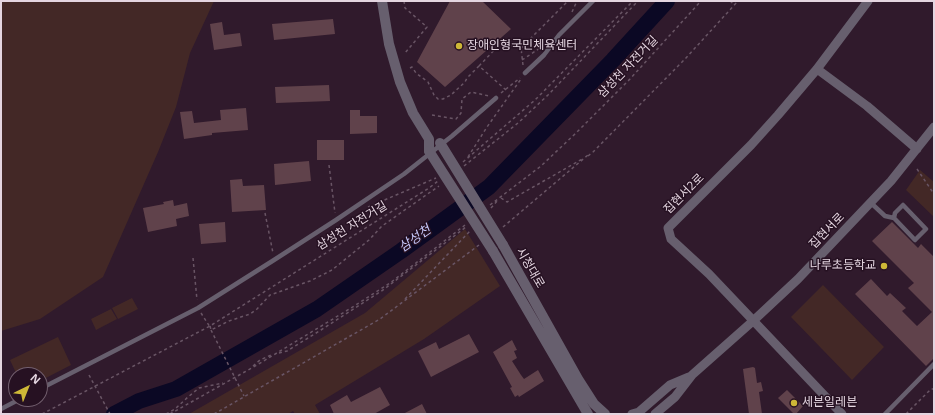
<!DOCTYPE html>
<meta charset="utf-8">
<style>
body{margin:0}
#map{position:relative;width:935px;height:415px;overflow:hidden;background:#301a2c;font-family:"Open Sans",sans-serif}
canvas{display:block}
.frame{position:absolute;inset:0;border:2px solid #e4d5e0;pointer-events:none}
.north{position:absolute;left:8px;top:367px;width:40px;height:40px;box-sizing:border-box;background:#261122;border:1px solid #725f6e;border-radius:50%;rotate:43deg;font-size:11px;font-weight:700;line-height:16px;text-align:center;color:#e4d5e0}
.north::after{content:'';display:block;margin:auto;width:14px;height:18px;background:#ceb837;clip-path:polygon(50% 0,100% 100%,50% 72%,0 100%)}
</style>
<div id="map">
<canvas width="935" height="415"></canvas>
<div class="frame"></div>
<div class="north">N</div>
</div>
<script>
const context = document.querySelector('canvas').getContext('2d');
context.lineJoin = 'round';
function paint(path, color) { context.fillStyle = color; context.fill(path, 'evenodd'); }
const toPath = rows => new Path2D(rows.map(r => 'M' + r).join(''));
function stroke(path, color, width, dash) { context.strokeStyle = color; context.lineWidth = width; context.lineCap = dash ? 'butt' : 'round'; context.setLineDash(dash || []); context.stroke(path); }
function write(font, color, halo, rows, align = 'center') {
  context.font = font + ' "Open Sans","Noto Sans KR",sans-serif'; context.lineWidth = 3; context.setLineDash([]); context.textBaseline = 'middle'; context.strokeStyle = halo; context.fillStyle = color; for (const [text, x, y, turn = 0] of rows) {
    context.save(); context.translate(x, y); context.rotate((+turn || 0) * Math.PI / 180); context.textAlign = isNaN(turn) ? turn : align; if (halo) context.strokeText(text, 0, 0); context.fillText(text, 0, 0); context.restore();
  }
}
const green = toPath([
 [1,1,214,1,190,53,176,107,158,152,103,277,40,319,1,331],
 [920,170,934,182,934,217,906,190],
 [465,229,500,286,424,339,315,405,320,414,295,414,293,411,288,414,189,414,365,313],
 [823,285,884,347,852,380,791,317],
 [132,298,138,309,118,319,112,308],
 [111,309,117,319,96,330,91,319],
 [58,337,71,365,40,381,40,375,17,375,10,360]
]);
const river = toPath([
 [114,414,139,401,176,389,317,309,401,251,489,187,613,60,667,1]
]);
const building = toPath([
 [450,1,482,1,511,29,445,87,417,62],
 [333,19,335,34,274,40,272,24],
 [222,22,224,35,240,33,242,46,214,50,210,24],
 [329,85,330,101,276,103,275,87],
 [246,108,248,130,212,133,212,135,184,139,180,112,192,111,194,123,221,120,220,110],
 [350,110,360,110,360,116,377,116,377,133,350,134],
 [317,140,344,140,344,160,317,160],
 [309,161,311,181,275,185,274,164],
 [242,179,243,186,264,185,266,210,232,212,230,180],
 [173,200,174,206,187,203,189,216,176,219,177,226,148,232,143,208,164,204,163,202],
 [225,222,226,242,201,244,199,224],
 [892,222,918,248,921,244,934,257,934,358,926,366,855,294,871,279,887,296,890,293,906,308,902,311,917,326,932,312,908,288,914,283,872,241],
 [469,334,479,352,431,377,418,351,436,342,439,349],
 [512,340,517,350,514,351,517,358,512,361,521,375,524,379,538,370,544,381,519,397,518,395,515,397,510,388,512,387,493,352],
 [753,367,755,368,757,383,761,382,763,391,759,392,762,414,749,414,743,369],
 [380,387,390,405,374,414,334,414,330,405,347,395,351,402],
 [787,390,803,406,796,414,794,414,778,398],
 [422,404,427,414,403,414]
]);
const path = toPath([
 [397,1,398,1],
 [404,1,405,8,427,27,405,53],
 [730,1,735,5],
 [572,12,577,1],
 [522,60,540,48],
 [523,65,521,48,568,1],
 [479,66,501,43,521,48],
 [410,68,412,67,416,73,428,82,434,95,438,99,443,99,451,95,465,82,467,78,479,66,506,90],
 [501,93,520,78],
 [432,115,456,119,461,113,462,99,471,92,489,96],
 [588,156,593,152,685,59,738,1],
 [468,157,487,127,521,79],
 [463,162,535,100,633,1],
 [329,165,335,213],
 [464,166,518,123,548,95,638,1],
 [917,169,934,194],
 [501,198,507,202,584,158],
 [490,205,541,166,576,133,630,79,701,1],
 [368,207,436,178],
 [491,208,498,200],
 [265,213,273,253],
 [503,227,588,155],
 [193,258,197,300],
 [405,299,470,231],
 [201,313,210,327],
 [210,326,211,330,229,321,250,314,257,309,270,295,310,281,332,270,369,240,382,226,439,186],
 [211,330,244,396],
 [279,353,287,351,321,330,383,290,466,227],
 [253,366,260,360,273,354],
 [42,414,210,326,429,188,438,181],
 [166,414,175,409,188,397,199,388,223,383],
 [170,414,257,365,351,308,390,283,465,225],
 [214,414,380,319,479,245],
 [906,414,931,389,934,389]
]);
const service = toPath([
 [525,73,544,55,559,35,593,1],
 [871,203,885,216,894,218,915,240,926,229,903,205,895,213,894,218],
 [40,389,198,308,274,260,336,220,404,174,452,136,496,98],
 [1,409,20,399],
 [885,414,934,364]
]);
const minor = toPath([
 [817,69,867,106,917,149],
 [632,414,639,412,670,385,689,377],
 [655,414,675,397,692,375,753,321,798,279,891,181,934,127],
 [842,414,709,274,671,239,668,228,751,145,778,115,817,69,868,1]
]);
const tertiary = toPath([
 [382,1,389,44,400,82,413,113,429,139,429,151],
 [503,245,578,379,594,404,605,414],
 [493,251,588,414]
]);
const pathBridge = toPath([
 [89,375,110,414]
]);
const tertiaryBridge = toPath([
 [440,143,503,245],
 [429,151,493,251]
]);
const markers = [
 [459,46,4,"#ceb837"],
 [884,266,4,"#ceb837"],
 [794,403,4,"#ceb837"]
];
const poiNames = [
 ["장애인형국민체육센터",467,46],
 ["나루초등학교",876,266,"right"],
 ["세븐일레븐",802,403]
];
const streetNames = [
 ["삼성천 자전거길",628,67,-46],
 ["집현서2로",684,194,-45],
 ["삼성천 자전거길",352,226,-32],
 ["집현서로",827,231,-46],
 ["시청대로",530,268,60]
];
const waterNames = [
 ["삼성천",415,239,-35]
];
paint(green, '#432826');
stroke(river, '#0b0824', 16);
paint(building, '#60424b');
stroke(path, '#695565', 1.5, [3, 3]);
stroke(service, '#675f6e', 4.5);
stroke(minor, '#675f6e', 9);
stroke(tertiary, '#675f6e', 10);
stroke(pathBridge, '#695565', 1.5, [3, 3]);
stroke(tertiaryBridge, '#675f6e', 10);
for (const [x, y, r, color] of markers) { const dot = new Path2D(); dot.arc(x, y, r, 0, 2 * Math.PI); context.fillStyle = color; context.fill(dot); stroke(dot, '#261122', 1.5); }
write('12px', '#e4d5e0', '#261122', poiNames, 'left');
write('12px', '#e4d5e0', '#261122', streetNames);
write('italic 13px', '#c7c9fb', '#261122', waterNames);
</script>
